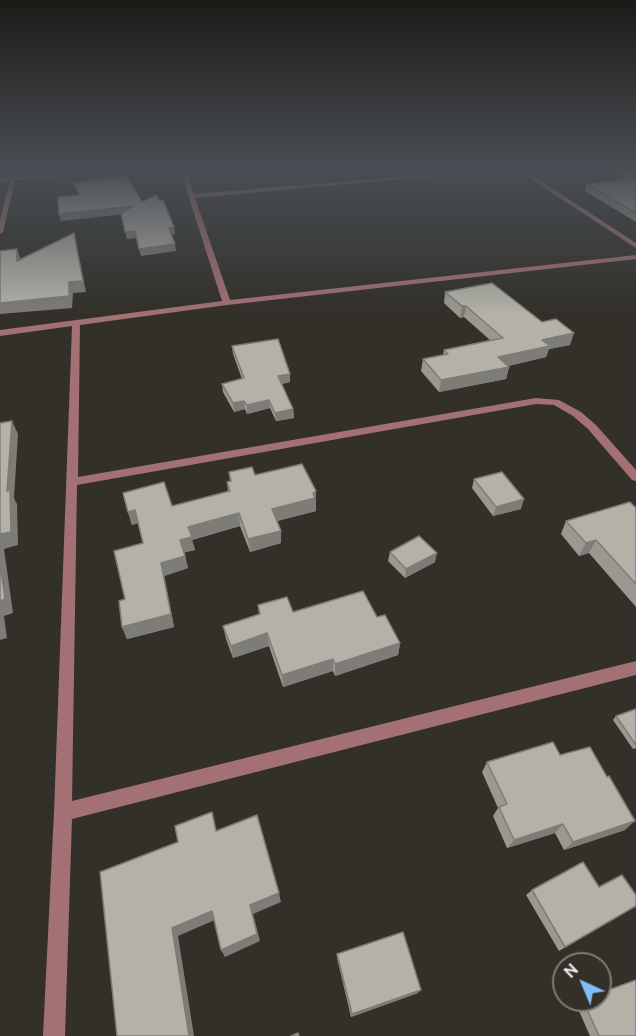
<!DOCTYPE html>
<style>
body{margin:0}
#map{position:relative;width:636px;height:1036px;overflow:hidden;background:#323029;font-family:Ubuntu,sans-serif}
canvas{display:block}
.north{position:absolute;left:552px;top:952px;width:60px;height:60px;box-sizing:border-box;background:#323029;border:2px solid #7e7c76;border-radius:50%;rotate:316deg;font-size:16px;font-weight:700;line-height:24px;text-align:center;color:#efede9}
.north::after{content:'';display:block;margin:auto;width:21px;height:27px;background:#83bcfb;clip-path:polygon(50% 0,100% 100%,50% 72%,0 100%)}
</style>
<div id="map">
<canvas width="636" height="1036"></canvas>
<div class="north">N</div>
</div>
<script>
const context = document.querySelector('canvas').getContext('2d');
context.lineJoin = 'round';
const toPath = rows => new Path2D(rows.map(r => 'M' + r).join(''));
function paint(path, color) { context.fillStyle = color; context.fill(path, 'evenodd'); }
function stroke(path, color, width, dash) { context.strokeStyle = color; context.lineWidth = width; context.lineCap = dash ? 'butt' : 'round'; context.setLineDash(dash || []); context.stroke(path); }
const street = toPath([
 [107,170,129,170,15,180,3,232,0,234,0,219,10,181,0,182,0,178,107,170],
 [180,170,186,170,194,194,482,170,503,170,195,198,230,300,636,255,636,259,227,305,80,325,78,477,536,398,559,400,581,412,596,425,636,470,636,481,632,480,588,429,573,416,554,405,536,404,77,485,72,801,636,661,636,675,72,819,65,1036,43,1036,54,812,72,326,0,336,0,330,222,301,180,170],
 [517,170,524,170,636,243,636,248,517,170]
]);
const wall = toPath([
 [609,170,636,170,636,222,585,191,587,184,626,179],
 [445,292,570,345,549,349,546,357,508,366,509,367,506,379,439,392,421,371,423,359,443,355,444,350,490,340,464,317,460,318,444,303],
 [232,346,290,374,290,382,281,384,293,409,294,418,276,421,270,408,247,414,245,409,234,412,223,392,222,384,242,379,233,354],
 [229,472,255,475,316,491,316,511,277,521,281,531,281,543,250,552,240,526,192,540,195,550,184,552,188,568,164,576,174,627,127,639,122,627,125,599,143,543,138,523,132,525,128,512,172,506,228,491,227,482,230,481],
 [474,479,521,509,493,516,472,488],
 [636,508,636,607,589,553,579,556,561,534,566,521],
 [390,552,435,562,405,578,388,561],
 [258,605,293,612,377,617,400,643,398,655,335,676,333,671,283,687,269,646,233,658,226,639,223,626,259,614],
 [636,709,636,748,633,749,613,720,616,716],
 [560,755,625,830,564,850,555,833,507,848,493,816,498,808,482,772,487,762],
 [599,887,636,906,559,951,526,895,532,890],
 [337,954,418,993,351,1017,337,958],
 [579,1000,600,1000,636,1036,590,1036,575,1002]
]);
const shadedWall = toPath([
 [133,206,134,213,61,221,59,214],
 [174,227,175,234,170,235,169,228],
 [135,231,136,238,127,239,125,232],
 [74,233,86,292,73,293,72,308,0,314,0,303],
 [175,244,176,251,141,256,139,249],
 [17,249,21,260,17,261],
 [462,306,466,306,464,317,460,318],
 [574,333,570,345,549,349,546,357,495,369,498,357,542,340],
 [509,367,506,379,439,392,441,380],
 [290,374,290,382,278,385,278,376],
 [269,400,270,408,247,414,247,405],
 [244,401,245,409,234,412,233,403],
 [293,409,294,418,276,421,275,413],
 [12,421,18,434,14,498,17,504,18,545,4,549,13,613,4,616,7,638,0,640,0,534,7,491],
 [316,491,316,511,273,522,272,509],
 [524,499,521,509,493,516,496,507],
 [135,510,139,523,132,525,128,512],
 [239,513,240,526,192,540,195,550,183,553,180,540,188,527],
 [281,531,281,543,250,552,248,539],
 [596,540,589,553,579,556,586,543],
 [437,553,435,562,405,578,406,569],
 [185,556,188,568,164,576,174,627,127,639,122,627,161,563],
 [267,633,269,646,233,658,231,646],
 [400,643,398,655,335,676,335,664],
 [333,659,333,671,283,687,282,675],
 [635,821,625,830,564,850,573,842],
 [563,824,555,833,507,848,514,840],
 [279,893,281,902,253,914,260,941,225,957,221,950,250,905],
 [212,911,217,919,178,936,194,1036,189,1036,172,928],
 [421,990,418,993,351,1017,352,1014]
]);
const building = toPath([
 [624,170,636,170,636,213,587,184,633,179,630,177,635,176,624,170],
 [127,176,142,202,156,195,159,200,163,200,174,227,169,228,175,244,139,249,135,231,125,232,121,213,133,206,59,214,58,197,80,195,73,183,127,176],
 [74,233,83,281,69,282,69,296,0,303,0,251,17,249,17,261,74,233],
 [492,283,542,322,556,319,574,333,542,340,550,346,498,357,509,367,441,380,423,359,448,354,444,350,503,338,466,306,462,306,445,292,492,283],
 [278,339,290,374,278,376,293,409,275,413,269,400,247,405,244,401,233,403,222,384,244,378,232,346,278,339],
 [12,421,7,491,10,490,11,532,0,534,0,423,12,421],
 [302,464,316,491,313,493,315,498,272,509,281,531,248,539,239,513,188,527,192,537,180,540,185,556,161,563,171,614,122,627,119,601,125,599,114,551,143,543,135,510,128,512,123,493,164,482,172,506,230,491,227,482,231,481,229,472,252,467,255,475,302,464],
 [502,472,524,499,496,507,474,479,502,472],
 [630,502,636,508,636,584,596,540,586,543,566,521,630,502],
 [419,536,437,553,406,569,390,552,419,536],
 [0,564,5,599,0,601,0,564],
 [363,591,377,617,385,615,400,643,335,664,333,659,282,675,267,633,231,646,223,626,260,614,258,605,287,597,293,612,363,591],
 [636,709,636,745,616,716,636,709],
 [553,742,560,755,590,747,607,777,609,776,635,821,573,842,563,824,514,840,499,807,507,804,487,762,553,742],
 [212,812,216,831,257,815,279,893,250,905,257,934,221,950,212,911,172,928,189,1036,117,1036,100,872,178,842,175,826,212,812],
 [583,862,599,887,622,875,636,895,636,906,565,947,532,890,583,862],
 [403,932,421,990,352,1014,337,954,403,932],
 [636,980,636,1036,599,1036,583,1000,600,1000,600,993,636,980],
 [298,1033,299,1036,291,1036,298,1033]
]);
paint(street, '#a37074');
paint(wall, '#9a9890');
paint(shadedWall, '#7d7c76');
paint(building, '#b3b1a8');
stroke(building, '#7d7c76', 1.5);
const sky = context.createLinearGradient(0, 0, 0, 315);
sky.addColorStop(0, '#1c1a17');
sky.addColorStop(0.54, '#494e54');
sky.addColorStop(1, '#494e5400');
context.fillStyle = sky;
context.fillRect(0, 0, 636, 315);
</script>
